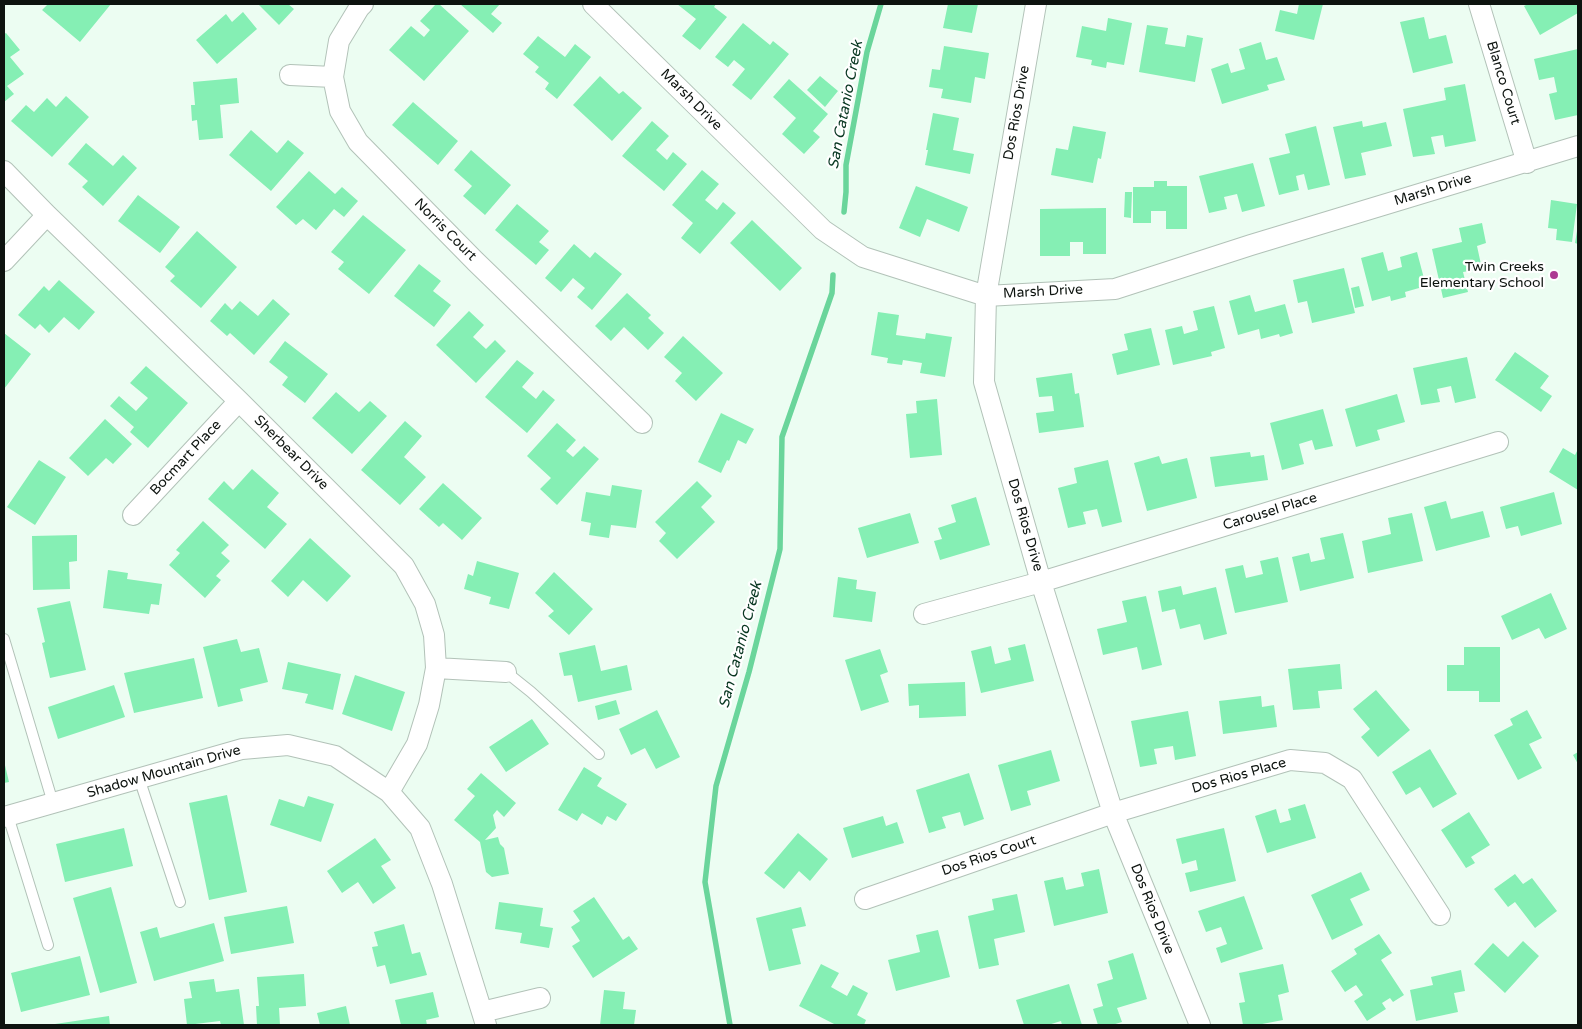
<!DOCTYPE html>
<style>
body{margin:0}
#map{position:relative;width:1582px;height:1029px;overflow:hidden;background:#ecfdf2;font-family:"Varela Round",sans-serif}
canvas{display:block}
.frame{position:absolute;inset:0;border:5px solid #0d130f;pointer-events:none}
</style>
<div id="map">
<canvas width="1582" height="1029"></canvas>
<div class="frame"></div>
</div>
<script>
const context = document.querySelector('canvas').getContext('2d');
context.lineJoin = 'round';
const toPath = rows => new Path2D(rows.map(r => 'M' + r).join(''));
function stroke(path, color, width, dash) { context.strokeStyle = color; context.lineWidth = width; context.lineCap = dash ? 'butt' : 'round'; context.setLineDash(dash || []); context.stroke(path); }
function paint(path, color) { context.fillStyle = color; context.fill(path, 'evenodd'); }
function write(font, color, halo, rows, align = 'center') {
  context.font = font + ' "Varela Round",sans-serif'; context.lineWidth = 4.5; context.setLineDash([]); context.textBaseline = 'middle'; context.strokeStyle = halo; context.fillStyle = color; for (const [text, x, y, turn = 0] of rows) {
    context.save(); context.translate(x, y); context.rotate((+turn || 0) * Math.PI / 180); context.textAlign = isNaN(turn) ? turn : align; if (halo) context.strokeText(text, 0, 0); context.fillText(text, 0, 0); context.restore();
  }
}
const stream = toPath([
 [844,212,846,192,846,165,867,52,881,4],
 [730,1025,705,882,716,786,749,672,780,549,782,437,832,293,833,275]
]);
const building = toPath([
 [48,4,70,4,72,5,73,4,111,4,80,42,42,10],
 [258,4,288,4,294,9,279,25],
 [436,4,439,4,469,31,424,81,389,50,411,26,424,37,430,30,420,21],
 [460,4,500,4,491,14,502,23,493,33],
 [677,4,716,4,714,7,727,17,700,50,682,36,696,19],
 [948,4,978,4,972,33,943,28],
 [1299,4,1323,4,1314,40,1275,31,1280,10,1297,14],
 [1528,4,1578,4,1578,13,1540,35,1524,6],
 [243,12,257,29,217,64,196,40,226,14,232,22],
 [1424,17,1429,39,1446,35,1453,63,1413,73,1400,22],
 [1108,18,1132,23,1124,65,1107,62,1106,68,1091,65,1092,60,1076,57,1082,26,1106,31],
 [743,23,770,45,773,41,789,54,751,100,732,85,745,69,734,60,728,67,715,57],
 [1147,25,1168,28,1165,44,1185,47,1187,35,1203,38,1195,82,1139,72],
 [6,33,20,50,10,57,24,74,7,86,14,94,4,102,4,34],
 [538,36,565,57,575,44,591,57,557,99,545,89,549,83,535,72,539,67,523,54],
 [1261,42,1266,60,1277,57,1285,80,1267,85,1269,90,1222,104,1211,69,1228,63,1231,73,1245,69,1239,49],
 [944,46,989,53,985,79,975,77,971,103,941,98,943,89,929,87,932,69,940,70],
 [1578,49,1578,115,1555,120,1549,94,1557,92,1554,77,1539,80,1534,59],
 [600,76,619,94,623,91,642,108,612,141,573,105],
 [820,76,838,91,825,107,807,90],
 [237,78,239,103,220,105,223,138,199,140,197,120,192,121,191,105,195,105,193,82],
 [789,79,828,114,813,131,820,137,804,154,782,134,796,118,773,97],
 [1465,84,1476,141,1445,147,1443,135,1431,137,1435,154,1413,157,1403,109,1446,100,1444,88],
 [66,96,89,117,52,157,11,121,26,105,34,112,47,98,56,107],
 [413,102,458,141,438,165,392,125],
 [933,113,959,118,953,150,974,154,970,174,925,165,928,150,926,150],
 [652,121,669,136,656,150,667,160,673,152,687,164,664,191,622,156],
 [1362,121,1363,127,1386,122,1392,146,1361,153,1366,175,1345,179,1333,127],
 [1073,126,1106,132,1101,159,1098,158,1093,183,1051,175,1056,148,1068,150],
 [1316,126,1330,185,1308,190,1304,174,1296,176,1299,190,1279,195,1269,158,1290,153,1285,134],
 [251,130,277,153,288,140,304,153,271,191,229,155],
 [86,143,113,166,123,155,137,168,103,206,82,187,88,181,68,164],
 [471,150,511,185,485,215,463,196,472,186,454,170],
 [1253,163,1265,206,1242,212,1237,194,1224,197,1227,209,1209,213,1199,176],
 [702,170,719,184,705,200,717,210,723,202,736,213,700,254,681,238,693,223,672,205],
 [309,171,335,194,342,187,358,201,344,217,334,209,316,230,303,219,296,225,276,207],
 [1154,181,1167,181,1167,186,1187,186,1187,229,1166,229,1166,211,1151,211,1151,223,1133,223,1133,187,1154,187],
 [916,186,968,207,959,232,927,219,920,237,899,228],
 [1125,192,1132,192,1131,218,1124,217],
 [138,195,180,227,160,253,118,221],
 [1551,200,1577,204,1572,242,1556,240,1557,229,1548,228],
 [517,204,549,231,539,242,549,250,536,265,495,230],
 [1106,208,1106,254,1083,254,1083,242,1070,242,1070,256,1040,256,1040,209],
 [363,215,406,250,369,294,338,269,344,262,331,252],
 [752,220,802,268,780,291,730,243],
 [1482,223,1486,243,1477,246,1482,269,1463,272,1468,292,1443,298,1432,249,1462,242,1459,228],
 [197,231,237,267,201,308,170,281,175,276,165,267],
 [1577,231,1578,231,1578,244,1575,243],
 [574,244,590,258,595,252,622,274,592,310,577,297,585,288,573,278,561,292,545,278],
 [1383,252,1388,271,1402,267,1400,257,1417,252,1426,286,1405,292,1406,297,1391,301,1390,296,1372,301,1361,258],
 [419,264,441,281,433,291,451,305,434,327,394,296],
 [1344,268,1355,313,1312,323,1307,301,1298,303,1293,280],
 [59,280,95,312,79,330,64,317,49,333,40,324,35,329,18,315,44,286,49,291],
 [1359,286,1364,306,1355,308,1351,288],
 [627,293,651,315,648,318,664,333,648,350,624,327,611,341,595,326],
 [1250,295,1255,312,1285,304,1293,333,1280,337,1279,334,1261,339,1259,329,1238,335,1229,301],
 [273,299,290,314,254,355,230,333,227,336,210,321,225,303,232,310,240,301,258,316],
 [1214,306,1225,348,1211,352,1212,356,1173,365,1165,330,1182,326,1184,334,1198,330,1193,311],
 [469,311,484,325,473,337,486,349,495,340,506,351,476,383,436,345],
 [878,312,899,315,896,335,925,339,926,333,952,337,945,377,920,373,922,363,903,360,902,365,887,363,888,358,871,355],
 [1151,328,1160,365,1117,375,1112,354,1128,350,1124,334],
 [4,333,31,354,4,389],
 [683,336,723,373,696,401,675,381,682,373,664,357],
 [285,341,328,374,305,403,282,385,288,377,269,362],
 [1515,352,1549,376,1540,388,1552,396,1541,412,1495,380],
 [1467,357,1476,398,1455,403,1451,386,1437,389,1440,402,1421,405,1413,368],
 [517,360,534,373,522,387,536,399,543,390,555,400,527,433,485,397],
 [146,366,188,403,148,448,130,432,134,427,110,406,119,396,136,411,148,398,130,383],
 [1072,373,1075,394,1079,393,1084,427,1039,433,1036,413,1054,411,1052,396,1039,397,1036,378],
 [336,392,359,412,370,401,387,416,352,454,312,418],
 [1397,394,1405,422,1377,430,1380,440,1356,447,1345,409],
 [937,399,942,455,910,458,906,414,917,413,916,401],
 [1323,409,1333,446,1315,450,1312,440,1299,444,1304,464,1282,470,1270,423],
 [721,413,754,429,746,444,738,440,729,461,727,460,721,473,698,462],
 [105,419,132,444,113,464,106,458,88,476,69,458],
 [405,421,422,436,404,457,426,477,400,505,361,470],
 [557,423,576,440,566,451,573,457,584,446,599,459,557,505,540,489,551,478,527,456],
 [1563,448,1575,455,1578,449,1578,490,1549,472],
 [1250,452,1251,457,1264,455,1268,480,1215,487,1210,457],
 [1159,456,1162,464,1187,458,1197,498,1147,511,1134,463],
 [39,460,66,477,35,525,7,507],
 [1108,460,1122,522,1102,527,1097,509,1083,512,1086,524,1068,528,1058,488,1077,483,1074,468],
 [252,469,279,493,267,507,287,524,265,549,208,499,224,481,233,490],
 [697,481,712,496,701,507,715,522,677,559,659,541,666,533,655,522],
 [443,483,482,518,462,540,443,523,439,527,419,509],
 [612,485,642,490,636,528,611,525,609,538,589,535,591,523,581,521,586,492,610,496],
 [1554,492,1562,524,1521,536,1518,526,1506,529,1500,507],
 [976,497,990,545,940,560,934,541,942,539,938,528,956,522,951,505],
 [1446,501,1451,519,1483,511,1490,537,1436,551,1424,507],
 [910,513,919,543,867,558,858,528],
 [1412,513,1423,561,1368,573,1362,541,1391,534,1388,518],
 [203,521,229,545,221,553,230,561,216,576,221,580,205,598,169,565,180,553,176,550],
 [1343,533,1354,578,1300,591,1292,557,1309,553,1311,562,1325,559,1320,538],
 [77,535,77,561,69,562,70,589,33,590,32,536],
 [310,538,351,576,327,602,303,580,288,597,271,581],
 [1278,557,1288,602,1235,613,1225,569,1243,565,1246,578,1263,574,1260,561],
 [477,561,519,573,509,609,489,604,491,597,464,589,468,574,473,576],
 [108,570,128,573,127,579,162,584,159,605,151,604,149,614,103,608],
 [554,572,593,609,569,635,548,616,554,611,535,593],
 [838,577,857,580,856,589,876,592,872,622,833,617],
 [1181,586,1183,595,1216,587,1227,634,1204,640,1200,624,1180,629,1175,609,1162,612,1158,591],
 [1551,593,1567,629,1545,639,1539,628,1512,640,1501,616],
 [1146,596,1162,665,1142,670,1137,647,1103,655,1097,629,1127,622,1122,601],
 [70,601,86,670,50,678,42,643,45,642,37,608],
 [237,639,241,652,259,648,268,682,240,689,243,701,218,707,203,647],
 [1025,644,1034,681,981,693,971,651,991,646,995,664,1011,660,1008,648],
 [595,645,601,671,627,665,632,690,578,702,572,675,564,676,559,653],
 [1464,647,1500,647,1500,702,1479,702,1479,691,1447,691,1447,665,1464,665],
 [880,649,888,672,880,675,889,702,861,711,845,660],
 [194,658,203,698,134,713,124,673],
 [288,662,341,674,333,710,305,703,308,694,282,689],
 [1340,664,1342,689,1318,691,1320,708,1293,710,1288,669],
 [355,675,405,692,392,731,342,714],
 [965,682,966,716,919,718,919,705,909,706,908,684],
 [114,685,125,717,58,739,48,707],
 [1376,690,1410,730,1378,757,1361,737,1370,729,1353,709],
 [1261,696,1262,707,1274,705,1277,727,1223,734,1219,701],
 [616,700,620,714,598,720,595,706],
 [657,710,680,757,656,769,645,748,631,755,619,729],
 [1527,710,1542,738,1529,744,1542,768,1518,780,1494,735,1513,725,1510,719],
 [1188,711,1196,756,1175,760,1173,746,1154,749,1157,764,1140,767,1131,721],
 [532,719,549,744,506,772,489,747],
 [1430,749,1457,794,1433,808,1420,787,1406,795,1392,772],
 [1051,750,1060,781,1027,791,1031,805,1011,811,998,765],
 [1578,752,1578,764,1573,755],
 [4,761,9,782,4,783],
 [584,767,602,778,597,786,627,804,616,821,607,816,602,825,582,813,577,821,558,810],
 [481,773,516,803,504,817,497,810,493,815,496,828,485,840,498,837,500,844,504,848,509,874,492,877,486,872,480,842,454,820,475,796,467,789],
 [969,773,984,819,964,826,960,812,942,817,946,828,929,833,916,790],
 [227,795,247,892,209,900,189,803],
 [308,796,334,804,321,842,270,825,279,799,304,807],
 [1305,804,1316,838,1267,853,1255,816,1276,809,1280,823,1291,820,1288,809],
 [1469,812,1490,845,1471,857,1475,863,1466,868,1441,830],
 [883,816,886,826,897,822,904,843,852,858,843,828],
 [124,828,133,866,65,882,56,844],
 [1224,828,1236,881,1190,892,1185,873,1198,870,1196,860,1182,864,1176,839],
 [798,833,828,859,810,881,799,871,784,889,764,873],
 [375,838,391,860,381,866,396,888,373,904,358,882,342,893,327,871],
 [1099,869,1108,913,1054,926,1044,881,1063,877,1066,890,1084,886,1081,873],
 [1361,872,1370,890,1350,899,1363,925,1332,940,1311,895],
 [1515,874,1523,884,1532,878,1557,911,1535,928,1515,902,1508,907,1494,889],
 [111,887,137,983,100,993,73,898],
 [1017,894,1025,932,994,939,999,965,979,969,968,916,994,910,992,899],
 [1244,896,1263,949,1221,963,1216,948,1227,944,1221,927,1206,932,1198,911],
 [594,897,623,940,629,936,638,949,593,978,572,946,580,941,571,927,580,921,573,911],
 [499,902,543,908,540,926,553,928,549,948,520,943,522,933,495,929],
 [287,906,294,943,231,954,224,917],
 [801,907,806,926,792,929,801,964,769,971,756,918],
 [214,923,224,961,154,981,140,932,157,927,160,938],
 [404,924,412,954,420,952,427,975,390,984,385,965,377,967,372,947,378,946,374,932],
 [938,930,950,977,896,991,888,960,920,952,916,935],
 [1379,934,1392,953,1381,960,1404,995,1393,1002,1390,998,1382,1003,1386,1009,1367,1021,1354,1001,1363,995,1356,985,1345,992,1331,971,1357,954,1354,949],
 [1523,941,1539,956,1505,993,1474,964,1493,943,1508,957],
 [1133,953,1147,999,1117,1008,1122,1022,1112,1025,1098,1025,1093,1009,1103,1006,1097,984,1113,979,1108,961],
 [80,956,90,995,21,1012,11,973],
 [821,964,839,973,831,987,847,996,853,985,868,993,857,1015,866,1020,864,1025,836,1025,799,1006],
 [1283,964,1289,992,1278,995,1283,1020,1257,1025,1243,1025,1239,1003,1245,1002,1239,973],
 [1461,970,1465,991,1454,993,1458,1012,1416,1021,1410,990,1433,985,1431,977],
 [304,974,306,1006,279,1008,280,1025,257,1025,256,1006,259,1006,257,977],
 [214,979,216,992,239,989,244,1025,221,1025,220,1021,187,1025,184,999,192,998,189,982],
 [1069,984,1082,1025,1062,1025,1061,1021,1048,1025,1024,1025,1016,1000],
 [604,990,625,992,623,1009,636,1010,634,1025,600,1025],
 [433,992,439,1017,426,1020,427,1025,401,1025,395,1000],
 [346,1006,350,1025,320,1025,317,1013],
 [109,1016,110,1025,56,1025,55,1024]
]);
const service = toPath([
 [4,639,53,803],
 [506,672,531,692,599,754],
 [139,778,180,902],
 [8,816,48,945]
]);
const minor = toPath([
 [363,4,359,8,339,41,333,77,340,111,358,142,475,261,642,423],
 [593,4,823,230,863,257,986,296,1115,289,1251,245,1578,146],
 [1036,4,986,296,984,382,1041,582,1113,813,1200,1025],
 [1479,4,1527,163],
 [290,75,333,77],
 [4,171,47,215,239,401,404,566,425,604,434,635,436,668,429,705,417,744,389,792],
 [4,261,47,215],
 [133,515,239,401],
 [924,614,1041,582,1498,442],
 [436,668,506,672],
 [4,817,242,749,288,745,335,756,389,792,420,828,442,884,486,1025],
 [865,899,1113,813,1290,760,1325,763,1352,779,1440,915],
 [482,1012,540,998]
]);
const markers = [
 [1554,275,5,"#ad3a93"]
];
const streetNames = [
 ["Blanco Court",1503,83,73],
 ["Marsh Drive",691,100,45],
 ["Dos Rios Drive",1017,113,-80],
 ["Marsh Drive",1433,190,-17],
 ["Norris Court",445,230,45],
 ["Marsh Drive",1043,292,-3],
 ["Sherbear Drive",291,453,45],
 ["Bocmart Place",186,458,-47],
 ["Carousel Place",1270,512,-17],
 ["Dos Rios Drive",1025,525,74],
 ["Shadow Mountain Drive",164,772,-16],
 ["Dos Rios Place",1239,776,-16],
 ["Dos Rios Court",989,856,-19],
 ["Dos Rios Drive",1152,909,68]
];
const poiNames = [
 ["Twin Creeks",1544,267],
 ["Elementary School",1544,283]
];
const waterNames = [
 ["San Catanio Creek",846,105,-79],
 ["San Catanio Creek",741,645,-75]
];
stroke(stream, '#6ad59b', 5.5);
paint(building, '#85efb4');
stroke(service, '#b2c2b8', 12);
stroke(minor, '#b2c2b8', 22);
stroke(service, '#fff', 10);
stroke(minor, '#fff', 20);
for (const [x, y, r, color] of markers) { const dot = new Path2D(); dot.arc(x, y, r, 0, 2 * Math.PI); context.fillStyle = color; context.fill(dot); stroke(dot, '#fff', 2); }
write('14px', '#0d130f', '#fff', streetNames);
write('14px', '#0d130f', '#fff', poiNames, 'right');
write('italic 15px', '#083721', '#fff', waterNames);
</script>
